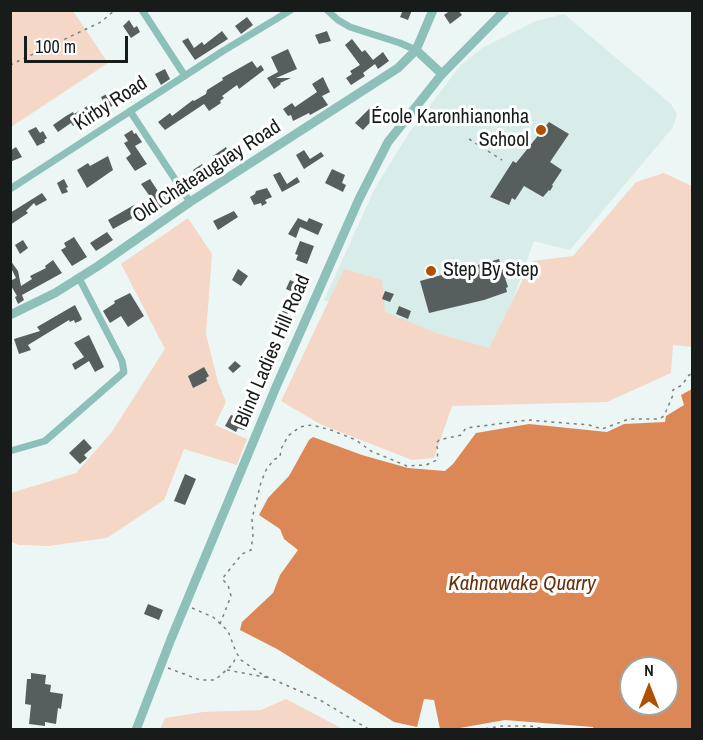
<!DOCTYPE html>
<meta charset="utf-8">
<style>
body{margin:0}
#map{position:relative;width:703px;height:740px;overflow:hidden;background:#ecf6f5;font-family:"Archivo Narrow",sans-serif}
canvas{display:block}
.frame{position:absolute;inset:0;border:12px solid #171b1a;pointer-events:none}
.north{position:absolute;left:619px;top:656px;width:60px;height:60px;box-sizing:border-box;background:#fff;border:2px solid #a2a4a3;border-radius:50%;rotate:0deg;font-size:16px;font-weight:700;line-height:24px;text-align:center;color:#171b1a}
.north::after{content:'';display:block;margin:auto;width:21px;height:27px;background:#af5001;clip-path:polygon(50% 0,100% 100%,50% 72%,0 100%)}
.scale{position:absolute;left:24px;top:36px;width:104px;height:27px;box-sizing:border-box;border:3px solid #171b1a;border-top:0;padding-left:8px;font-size:18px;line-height:21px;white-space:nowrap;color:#171b1a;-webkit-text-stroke:4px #fff;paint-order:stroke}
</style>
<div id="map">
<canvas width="703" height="740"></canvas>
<div class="frame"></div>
<div class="north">N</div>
<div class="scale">100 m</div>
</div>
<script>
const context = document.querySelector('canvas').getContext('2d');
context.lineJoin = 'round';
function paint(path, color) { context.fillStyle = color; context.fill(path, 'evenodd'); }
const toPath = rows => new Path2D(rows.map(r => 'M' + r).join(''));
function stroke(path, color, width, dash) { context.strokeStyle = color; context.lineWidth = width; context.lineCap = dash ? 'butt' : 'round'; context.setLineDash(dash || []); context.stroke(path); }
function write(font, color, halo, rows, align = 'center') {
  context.font = font + ' "Archivo Narrow",sans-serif'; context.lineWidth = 6; context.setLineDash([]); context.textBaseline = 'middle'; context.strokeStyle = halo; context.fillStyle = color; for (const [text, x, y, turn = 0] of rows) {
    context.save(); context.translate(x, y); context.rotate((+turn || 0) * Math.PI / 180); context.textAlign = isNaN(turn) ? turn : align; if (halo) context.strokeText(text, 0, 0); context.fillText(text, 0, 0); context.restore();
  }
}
const built = toPath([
 [564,14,671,104,677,114,673,127,570,250,534,241,491,361,324,300,375,188,409,133,460,66,482,48,536,21]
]);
const green = toPath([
 [14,10,73,11,108,63,11,127,10,13],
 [664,173,692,186,692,347,673,345,671,373,607,402,452,406,434,458,412,460,320,424,281,401,344,269,382,280,385,312,439,334,489,348,532,261,573,256,636,182],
 [188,218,212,254,206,334,218,382,226,402,215,425,247,439,237,465,184,449,164,500,107,538,48,546,19,545,11,542,11,493,76,473,111,433,165,349,121,264],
 [286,699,343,729,160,729,165,718,203,712,261,710]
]);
const water = toPath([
 [692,384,692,729,593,730,593,727,505,720,454,729,440,729,434,700,424,699,417,727,394,722,277,649,240,630,242,622,273,593,280,575,298,550,284,539,280,529,259,515,268,498,289,476,309,440,313,437,362,455,408,468,445,471,453,464,476,433,529,424,607,432,624,424,665,422,666,416,684,405,681,395,692,389],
 [631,668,667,668,667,704,631,704]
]);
const building = toPath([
 [403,10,412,10,408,20,400,17],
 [451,10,458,10,462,15,450,24,444,15],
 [247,17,253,25,241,34,235,26],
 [129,20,134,28,137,26,140,32,131,38,123,26],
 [222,31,228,39,195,60,182,41,188,38,194,48,202,42,204,45],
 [327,31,331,41,319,44,315,35],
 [352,39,362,52,365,50,373,60,383,52,389,61,378,69,375,64,363,73,365,76,351,85,346,78,352,74,350,71,360,65,345,45],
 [288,49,297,69,276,78,291,78,280,83,281,84,274,89,267,78,278,72,271,57],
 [252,61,257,68,261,65,264,70,239,89,237,85,222,96,224,98,220,101,221,103,209,111,204,104,165,130,158,122,170,113,172,116,193,100,194,101,206,94,207,90,223,80,222,78],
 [165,69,170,79,161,85,155,74],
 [323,77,330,92,322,96,328,105,310,115,309,113,293,121,291,115,288,116,283,109,292,103,295,107,317,92,312,84],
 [109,93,114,105,107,109,101,97],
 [89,105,94,114,73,126,71,123,58,132,53,125,66,116,73,112,74,114],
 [371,107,378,114,363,130,355,123],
 [549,122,569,134,550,162,562,170,552,185,553,186,550,191,549,190,543,197,524,186,515,200,512,198,509,205,490,197,513,161,516,163],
 [271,124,275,131,272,133,272,134,261,139,257,132],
 [36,127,40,133,43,131,47,138,44,140,45,142,37,146,28,131],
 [132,130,134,134,136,133,142,142,135,146,147,164,135,171,126,158,131,154,124,143,128,141,124,135],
 [16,147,22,157,10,162,10,151],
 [226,147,231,158,219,166,213,156],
 [304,150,310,159,321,152,324,156,304,169,296,155],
 [108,156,113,170,87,188,77,170,88,163,90,166],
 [202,164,208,175,205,177,207,180,201,184,193,170],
 [332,169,345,175,342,183,346,185,343,192,325,183],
 [280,172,287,184,297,177,300,182,282,192,273,175],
 [64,179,68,187,66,188,68,192,62,194,57,183],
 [150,179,161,196,169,191,173,200,159,209,141,184],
 [267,188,272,197,265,200,267,203,262,206,261,203,254,205,250,197,255,194,256,191],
 [42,193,47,200,36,206,34,203,26,211,28,213,10,225,10,213],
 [134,205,140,214,113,229,108,220],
 [234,211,238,217,218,230,213,221],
 [298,218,307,222,309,218,323,224,318,235,300,227,296,238,288,234],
 [107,232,113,240,96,251,90,243],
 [74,237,87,257,72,266,61,250,66,247,64,243],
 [23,240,28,248,20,254,15,245],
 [300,241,314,246,307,264,296,260,298,255,295,254],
 [499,259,508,287,506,288,507,292,484,300,429,313,420,281],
 [10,260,18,271,21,286,32,279,30,276,46,268,45,266,53,260,62,273,22,295,24,300,18,304,15,297,17,296,10,284,10,281,16,278,10,266],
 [238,269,248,276,241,286,232,280],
 [290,280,301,285,297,294,286,289],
 [385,291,394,294,390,302,382,299],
 [130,293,144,316,128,327,121,316,110,323,103,311,115,303,114,301],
 [75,305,82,319,80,321,75,323,74,320,70,322,69,320,28,345,31,350,19,354,14,339,40,331,37,327],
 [399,306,411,311,408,319,396,314],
 [283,310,288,312,283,327,277,325],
 [89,335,104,367,95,372,89,361,75,370,72,364,84,357,74,343],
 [235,361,241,366,233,373,228,368],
 [204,367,209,376,206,378,207,381,193,388,188,376],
 [231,415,249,421,244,430,238,428,236,432,225,426],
 [84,439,92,448,84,455,87,458,80,464,69,453],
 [185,474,196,479,185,505,174,501],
 [148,604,163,610,159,620,144,614],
 [31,673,46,675,45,684,51,685,50,692,63,694,61,709,58,708,56,724,45,722,45,726,29,724,31,705,25,704,27,679,31,679]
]);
const path = toPath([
 [10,65,101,22,115,10],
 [469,139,502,160],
 [192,608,213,617,228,631,236,652,241,660,263,675,320,700,370,730],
 [220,624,231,596,228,585,222,579,242,554,251,550,253,535,252,519,261,482,267,468,275,459,280,457,281,449,288,436,300,427,312,425,331,430,356,440,371,451,407,466,426,465,437,460,438,450,436,444,439,440,461,435,466,428,528,420,589,425,602,429,629,419,659,419,664,416,673,395,673,390,682,385,689,375,692,374],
 [168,668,200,680,215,680,232,665,237,656],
 [227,670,270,678],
 [478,730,502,726,530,726,552,730]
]);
const minor = toPath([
 [142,10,185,76],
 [327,10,338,20,350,27,400,43,416,50],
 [130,111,190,202],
 [10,189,223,51,291,10],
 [10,451,45,441,124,372,122,361,79,278]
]);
const tertiary = toPath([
 [416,50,442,74],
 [10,315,55,293,98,266,190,202,398,68,416,50,433,10],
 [136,730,171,639,276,387,359,199,388,142,442,74,505,10]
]);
const markers = [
 [541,130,6,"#af5001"],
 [431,271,6,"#af5001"]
];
const streetNames = [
 ["Kirby Road",111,104,-33],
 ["Old Châteauguay Road",207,172,-33],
 ["Blind Ladies Hill Road",273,351,-67]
];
const poiNames = [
 ["École Karonhianonha",529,118],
 ["School",529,141],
 ["Step By Step",443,271,"left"]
];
const waterNames = [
 ["Kahnawake Quarry",522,584]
];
paint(built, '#d8ece9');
paint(green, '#f5d7c8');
paint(water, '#dc8756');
paint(building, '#565f5e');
stroke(path, '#79807f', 1.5, [3, 4.5]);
stroke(minor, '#8cc0b9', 7);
stroke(tertiary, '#8cc0b9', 9);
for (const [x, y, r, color] of markers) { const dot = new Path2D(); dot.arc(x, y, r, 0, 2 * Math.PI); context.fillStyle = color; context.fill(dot); stroke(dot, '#fff', 2); }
write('20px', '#171b1a', '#fff', streetNames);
write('20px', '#171b1a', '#fff', poiNames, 'right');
write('italic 21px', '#67300b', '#fff', waterNames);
</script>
